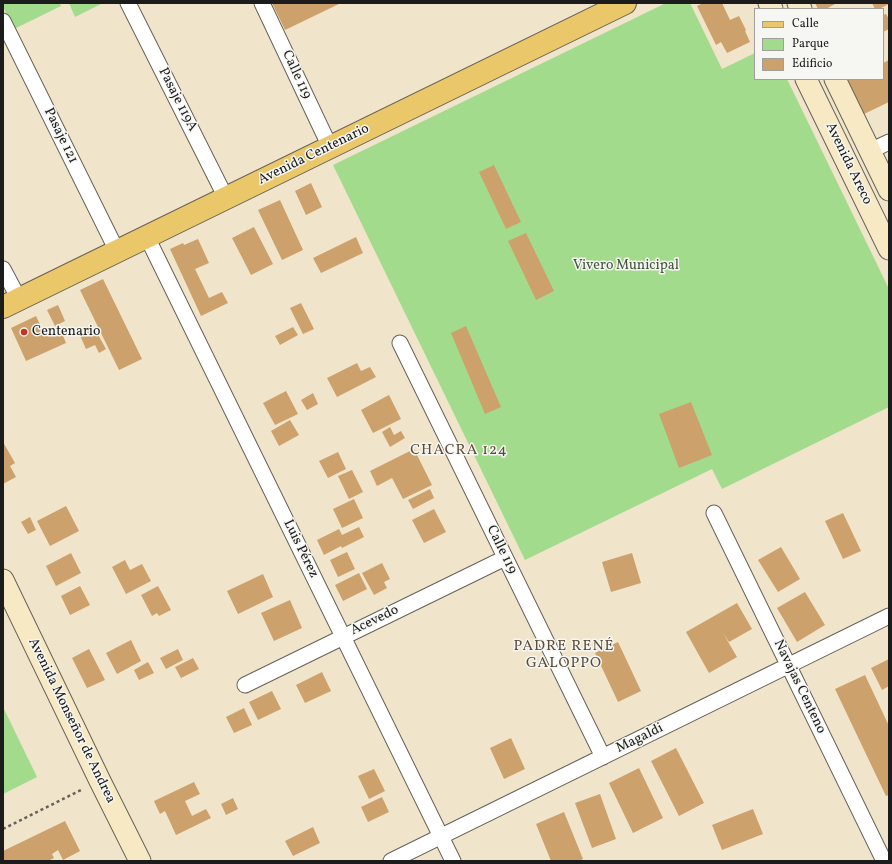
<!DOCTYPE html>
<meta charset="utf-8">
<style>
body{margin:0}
#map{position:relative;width:892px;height:864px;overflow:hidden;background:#f0e4ca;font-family:Vollkorn,serif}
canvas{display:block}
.frame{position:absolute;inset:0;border:4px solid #1c1c1c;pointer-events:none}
.legend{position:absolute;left:754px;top:8px;width:130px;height:72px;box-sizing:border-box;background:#f6f6f2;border:1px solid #9f9f9c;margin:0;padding:5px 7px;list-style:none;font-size:12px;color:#1c1c1c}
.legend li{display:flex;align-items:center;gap:8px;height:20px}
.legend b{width:20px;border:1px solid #9f9f9c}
</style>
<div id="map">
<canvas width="892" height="864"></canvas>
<div class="frame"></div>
<ul class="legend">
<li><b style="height:5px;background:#eac769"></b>Calle</li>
<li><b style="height:11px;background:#a3db8d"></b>Parque</li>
<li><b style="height:11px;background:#cda16c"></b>Edificio</li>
</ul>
</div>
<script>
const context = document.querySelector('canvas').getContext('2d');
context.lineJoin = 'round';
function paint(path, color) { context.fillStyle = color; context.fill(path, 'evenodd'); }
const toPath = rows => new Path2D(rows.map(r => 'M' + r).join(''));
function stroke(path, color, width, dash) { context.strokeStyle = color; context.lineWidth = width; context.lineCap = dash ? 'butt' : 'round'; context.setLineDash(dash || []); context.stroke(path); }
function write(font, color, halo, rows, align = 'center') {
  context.font = font + ' Vollkorn,serif'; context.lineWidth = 3; context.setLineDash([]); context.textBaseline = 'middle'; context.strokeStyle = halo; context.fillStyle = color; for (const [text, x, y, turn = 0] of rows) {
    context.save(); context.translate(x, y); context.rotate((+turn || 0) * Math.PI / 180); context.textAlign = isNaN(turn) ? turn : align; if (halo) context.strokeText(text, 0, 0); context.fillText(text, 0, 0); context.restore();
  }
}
const green = toPath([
 [3,3,60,3,61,6,14,29,3,7],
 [69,3,103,3,75,17],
 [666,3,690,3,722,69,755,53,755,79,787,79,889,289,889,407,722,489,712,469,525,560,333,165],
 [3,707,37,777,3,794]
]);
const building = toPath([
 [272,3,341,3,285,30],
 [703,3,722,3,730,20,739,16,746,30,745,31,750,42,727,53,721,42,716,45,697,6],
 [815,3,834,3,835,4,826,9,818,9],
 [872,3,889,3,889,4,879,9,875,9],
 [886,14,889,19,889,29,883,32,883,15],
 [889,60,889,102,864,114,848,80,850,79,883,79,883,63],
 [494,165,521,222,506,229,479,172],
 [311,183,322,207,306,215,295,191],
 [280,200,303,250,282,260,258,210],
 [254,227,273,264,251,275,232,238],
 [526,233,554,291,536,300,508,241],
 [356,237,363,253,321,273,313,258],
 [198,239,209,263,195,269,209,298,222,292,228,303,201,316,170,249,183,243,184,245],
 [103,279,142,359,119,370,80,290],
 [301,303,314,329,303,334,290,308],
 [58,305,65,321,55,326,47,310],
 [36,316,43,331,50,327,53,332,60,329,66,343,26,361,11,328],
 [88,326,91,333,96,331,106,349,99,353,95,345,86,349,78,331],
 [466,326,501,407,485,414,451,333],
 [293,327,298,335,280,345,275,336],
 [357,363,361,371,370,367,376,377,337,397,327,378],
 [286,391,298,414,275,425,263,403],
 [313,393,318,404,307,410,301,400],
 [389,395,401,419,373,433,361,410],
 [691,402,712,455,679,468,659,414],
 [290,420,299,435,279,446,271,431],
 [390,427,394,435,401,431,405,438,390,447,382,432],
 [3,442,15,463,10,466,16,477,3,484],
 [414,449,432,485,403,499,392,478,377,486,370,471],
 [338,452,346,469,328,478,319,461],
 [352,470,363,492,349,499,338,476],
 [430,489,434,498,413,509,408,500],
 [354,499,363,518,342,528,333,509],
 [66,506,79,531,50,546,37,521],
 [434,509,446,532,424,543,412,520],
 [843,513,861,551,843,559,825,521],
 [30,517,36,530,28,534,21,522],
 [359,527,364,537,342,548,341,546,324,555,317,540,339,529,342,535],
 [781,547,800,579,778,592,758,560],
 [347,552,355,569,338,577,330,560],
 [71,553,81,573,56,586,46,566],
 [632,553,641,583,611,592,602,562],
 [125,560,130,570,142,564,151,581,126,594,112,567],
 [382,563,390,579,384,582,387,588,374,595,362,573],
 [359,573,367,589,343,601,335,585],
 [263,574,273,597,238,614,227,591],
 [80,586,90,605,70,615,61,596],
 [158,586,171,610,159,616,157,613,152,616,141,595],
 [805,592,825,625,797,642,777,608],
 [290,600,302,628,274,641,261,613],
 [737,603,752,629,729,642,723,633,737,657,709,673,686,632],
 [131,640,141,661,117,674,106,653],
 [618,642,641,691,618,702,595,653],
 [89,649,105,680,87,688,72,658],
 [178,649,183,660,166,669,160,658],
 [193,658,199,669,181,678,175,667],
 [889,659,889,686,882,690,871,668],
 [148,662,154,673,139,680,134,670],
 [322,672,331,691,305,703,296,685],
 [865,675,889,726,889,795,886,796,835,689],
 [272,691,281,709,258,720,249,702],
 [244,708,252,725,234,733,226,717],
 [511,738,525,769,504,779,490,748],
 [676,748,704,803,679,816,651,761],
 [639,768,663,818,633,833,609,783],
 [374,769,385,791,369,799,358,776],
 [194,782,200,794,185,801,192,816,206,809,211,818,176,835,165,811,160,814,154,801],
 [600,794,616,839,592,848,575,803],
 [382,797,389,812,368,822,361,807],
 [233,798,238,809,226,815,221,804],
 [753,809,763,834,722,850,712,825],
 [564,812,583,859,579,861,551,861,536,824],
 [65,821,80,851,63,860,58,850,52,854,54,858,48,861,3,861,3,851],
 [313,827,320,843,293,856,285,841]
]);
const path = toPath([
 [3,829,83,789]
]);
const street = toPath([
 [128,3,226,198],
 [262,3,330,147],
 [3,21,117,251],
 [870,151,889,142],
 [147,237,453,861],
 [3,269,19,299],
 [400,343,603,757],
 [714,513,884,861],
 [245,685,505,558],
 [391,861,889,616]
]);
const secondary = toPath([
 [769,3,772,9],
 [798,3,801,9],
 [806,79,889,249],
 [835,79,889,190],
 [3,580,100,781,140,861]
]);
const primary = toPath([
 [3,307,625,3]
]);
const markers = [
 [24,332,4,"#c8321e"]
];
const streetNames = [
 ["Calle 119",296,75,65],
 ["Pasaje 119A",177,100,63],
 ["Pasaje 121",60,136,64],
 ["Avenida Centenario",314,155,-26],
 ["Avenida Areco",848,164,64],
 ["Luis Pérez",300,549,64],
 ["Calle 119",501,550,64],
 ["Acevedo",375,621,-26],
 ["Navajas Centeno",799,687,64],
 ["Avenida Monseñor de Andrea",71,721,64],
 ["Magaldi",640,739,-26]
];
const parkNames = [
 ["Vivero Municipal",626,266]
];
const poiNames = [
 ["Centenario",32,332]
];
const neighbourhoodNames = [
 ["CHACRA 124",459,451],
 ["PADRE RENÉ",564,647],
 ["GALOPPO",564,664]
];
paint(green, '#a3db8d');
paint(building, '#cda16c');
stroke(street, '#666259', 17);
stroke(secondary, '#666259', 23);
stroke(primary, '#666259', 24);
stroke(path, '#666259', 2.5, [3, 3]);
stroke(street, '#fff', 15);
stroke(secondary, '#f7e9c3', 21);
stroke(primary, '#eac769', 22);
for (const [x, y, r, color] of markers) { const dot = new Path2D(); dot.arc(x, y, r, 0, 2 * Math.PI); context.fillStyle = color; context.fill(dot); stroke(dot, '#f6f6f2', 1.5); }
write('14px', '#1c1c1c', '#f6f6f2', streetNames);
write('14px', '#44553e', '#f6f6f2', parkNames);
write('14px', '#1c1c1c', '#f6f6f2', poiNames, 'left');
context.letterSpacing = '1px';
write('15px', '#5a4b38', '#f6f6f2', neighbourhoodNames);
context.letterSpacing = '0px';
</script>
